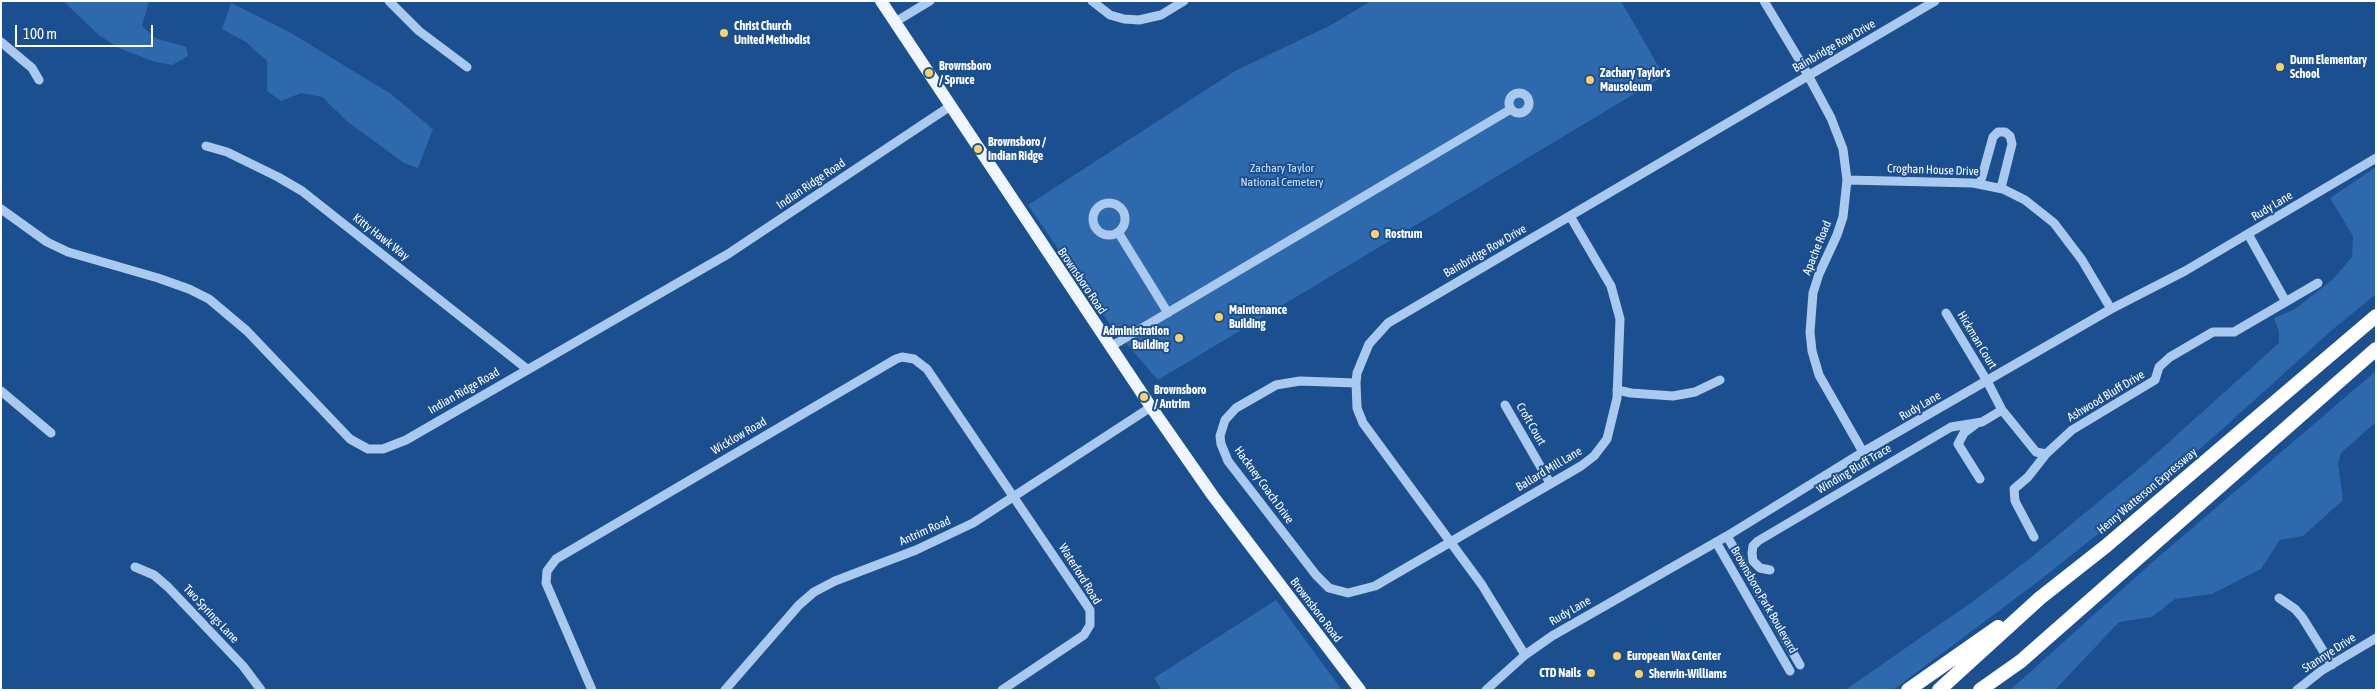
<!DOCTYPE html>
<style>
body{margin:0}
#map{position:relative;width:2377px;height:691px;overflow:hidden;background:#1b4f8f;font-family:"Asap Condensed",sans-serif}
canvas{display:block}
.frame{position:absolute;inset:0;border:2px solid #fff;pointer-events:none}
.scale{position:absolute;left:15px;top:25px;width:138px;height:22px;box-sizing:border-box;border:2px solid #fff;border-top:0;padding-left:6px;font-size:15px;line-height:18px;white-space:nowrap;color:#fff;-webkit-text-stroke:4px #1b4f8f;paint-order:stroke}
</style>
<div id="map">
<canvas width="2377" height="691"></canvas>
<div class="frame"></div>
<div class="scale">100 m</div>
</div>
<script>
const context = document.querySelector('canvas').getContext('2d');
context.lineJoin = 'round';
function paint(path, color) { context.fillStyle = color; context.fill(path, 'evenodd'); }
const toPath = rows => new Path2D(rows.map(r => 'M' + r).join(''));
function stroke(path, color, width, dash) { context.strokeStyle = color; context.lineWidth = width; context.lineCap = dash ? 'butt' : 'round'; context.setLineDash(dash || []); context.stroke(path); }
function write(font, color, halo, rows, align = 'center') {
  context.font = font + ' "Asap Condensed",sans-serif'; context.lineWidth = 4; context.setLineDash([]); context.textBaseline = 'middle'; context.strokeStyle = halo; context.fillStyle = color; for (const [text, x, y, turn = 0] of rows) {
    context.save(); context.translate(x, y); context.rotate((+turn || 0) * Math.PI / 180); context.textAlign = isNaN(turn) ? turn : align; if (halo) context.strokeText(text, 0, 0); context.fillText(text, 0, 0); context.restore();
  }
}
const green = toPath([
 [63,1,149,1,142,26,155,38,186,47,188,56,172,65,152,61,119,48,100,36],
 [1371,1,1621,1,1664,76,1158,380,1111,326,1028,205,1235,71,1331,25],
 [231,3,291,33,391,94,433,129,418,168,404,163,348,122,322,97,301,93,281,101,267,91,267,61,246,42,222,29],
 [2376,167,2376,294,2332,330,2218,433,2127,511,2040,580,1893,690,1845,690,1975,600,2033,556,2149,460,2279,343,2279,332,2274,318,2295,309,2332,280,2352,257,2353,236,2330,198],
 [2376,371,2376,422,2341,453,2338,464,2343,500,2303,536,2280,540,2261,569,2212,594,2175,599,2152,617,2119,622,2055,690,2010,690,2156,559],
 [1276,600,1342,690,1162,690,1154,678]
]);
const minor = toPath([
 [389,1,419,31,467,67],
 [1092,1,1110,15,1124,19,1139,20,1161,15,1184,1],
 [1764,1,1803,66,1831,118,1843,149,1847,180,1843,217,1837,235,1819,274,1813,293,1810,332,1812,351,1819,375,1863,452],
 [895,22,930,1],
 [1,42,32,68,39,80],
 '1509 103a10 10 0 1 1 20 0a10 10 0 1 1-20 0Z',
 [206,146,227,152,278,177,302,191,527,369],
 [1847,180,1973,183,2003,189,2025,200,2054,223,2082,260,2111,309],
 [1980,184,1993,137,1998,132,2005,132,2010,136,2012,144,2001,188],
 '1093 219a16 16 0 1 1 32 0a16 16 0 1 1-32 0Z',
 [1,209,47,242,68,252,158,278,189,289,209,299,247,331,350,439,368,449,383,449,406,440,728,254,949,107],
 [1118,232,1168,313],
 [2248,234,2286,302],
 [1946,313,1987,381,2002,410,2036,452,2046,454,2072,430,2155,380,2159,367,2170,357,2213,332,2234,332,2318,283],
 [1110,347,1511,109],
 [1356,383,1300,381,1276,385,1236,408,1225,420,1220,436,1221,444,1228,461,1316,575,1329,588,1348,593,1375,586,1581,466,1594,456,1607,439,1617,398,1620,319,1611,286,1570,216],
 [1617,390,1631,393,1673,396,1695,392,1720,380],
 [1,391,51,433],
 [1505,405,1550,483],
 [1976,424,1964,433,1958,444,1980,479],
 [1727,536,1800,665],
 [2034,537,2015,501,2014,489,2028,477,2046,454],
 [1716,542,1790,671],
 [135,567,154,575,168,587,243,666,261,690],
 [1770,570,1760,568,1753,561,1752,553,1753,546,1758,541,1951,427,1982,422,2002,410],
 [2279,598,2295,609,2302,617,2332,665],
 [1525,655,1482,585,1363,423,1357,408,1356,383,1357,373,1369,344,1388,323,1935,1],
 [592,690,546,583,547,571,556,559,896,359,902,357,914,359,927,369,1090,610,1090,625,1084,635,1002,690],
 [725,690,799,605,814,592,835,581,916,550,973,523,1151,407],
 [1486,690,1525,655,1552,636,1727,536,1863,452,2111,309,2185,271,2376,158],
 [2297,690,2321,671,2376,638]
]);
const major = toPath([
 [881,1,1151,407,1213,496,1360,690]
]);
const highway = toPath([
 [1908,690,1998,627],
 [1939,690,2040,598,2106,546,2376,316],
 [1980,690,2021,661,2376,349]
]);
const markers = [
 [724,33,5,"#ffd166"],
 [2280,67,5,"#ffd166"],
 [929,73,5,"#ffd166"],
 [1590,80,5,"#ffd166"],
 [978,149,5,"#ffd166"],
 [1375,234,5,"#ffd166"],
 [1219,317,5,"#ffd166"],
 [1179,338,5,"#ffd166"],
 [1144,397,5,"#ffd166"],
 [1617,656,5,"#ffd166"],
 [1591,673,5,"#ffd166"],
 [1639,674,5,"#ffd166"]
];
const poiNames = [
 ["Christ Church",734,26],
 ["United Methodist",734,40],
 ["Dunn Elementary",2290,60],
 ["School",2290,74],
 ["Brownsboro",939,66],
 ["/ Spruce",939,80],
 ["Zachary Taylor's",1600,73],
 ["Mausoleum",1600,87],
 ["Brownsboro /",988,142],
 ["Indian Ridge",988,156],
 ["Rostrum",1385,234],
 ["Maintenance",1229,310],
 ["Building",1229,324],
 ["Administration",1169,331,"right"],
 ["Building",1169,345,"right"],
 ["Brownsboro",1154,390],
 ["/ Antrim",1154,404],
 ["European Wax Center",1627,656],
 ["CTD Nails",1581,673,"right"],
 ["Sherwin-Williams",1649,674]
];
const streetNames = [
 ["Bainbridge Row Drive",1834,46,-30],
 ["Croghan House Drive",1933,170,2],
 ["Indian Ridge Road",811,184,-34],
 ["Rudy Lane",2272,206,-31],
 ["Kitty Hawk Way",381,237,38],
 ["Apache Road",1817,248,-68],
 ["Bainbridge Row Drive",1485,251,-30],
 ["Brownsboro Road",1082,281,56],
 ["Hickman Court",1977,340,59],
 ["Indian Ridge Road",464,391,-30],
 ["Ashwood Bluff Drive",2106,396,-31],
 ["Rudy Lane",1920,406,-30],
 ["Croft Court",1531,424,60],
 ["Wicklow Road",739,436,-30],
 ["Ballard Mill Lane",1549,469,-31],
 ["Winding Bluff Trace",1854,469,-31],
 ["Hackney Coach Drive",1264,485,54],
 ["Henry Watterson Expressway",2147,491,-40],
 ["Antrim Road",925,531,-24],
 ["Waterford Road",1080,574,58],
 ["Brownsboro Park Boulevard",1764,600,60],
 ["Brownsboro Road",1316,610,53],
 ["Rudy Lane",1570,611,-30],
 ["Two Springs Lane",211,614,47],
 ["Stannye Drive",2329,653,-33]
];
const parkNames = [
 ["Zachary Taylor",1282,168],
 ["National Cemetery",1282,182]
];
paint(green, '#2e69ad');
stroke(minor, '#a9c9ee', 9);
stroke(major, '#f0f6ff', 12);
stroke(highway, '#fff', 14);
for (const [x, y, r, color] of markers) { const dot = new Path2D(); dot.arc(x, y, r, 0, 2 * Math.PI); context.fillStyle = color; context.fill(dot); stroke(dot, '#1b4f8f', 2); }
write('bold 12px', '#fff', '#1b4f8f', poiNames, 'left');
write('12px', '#fff', '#1b4f8f', streetNames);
write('12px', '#cfe3fa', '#1b4f8f', parkNames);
</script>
